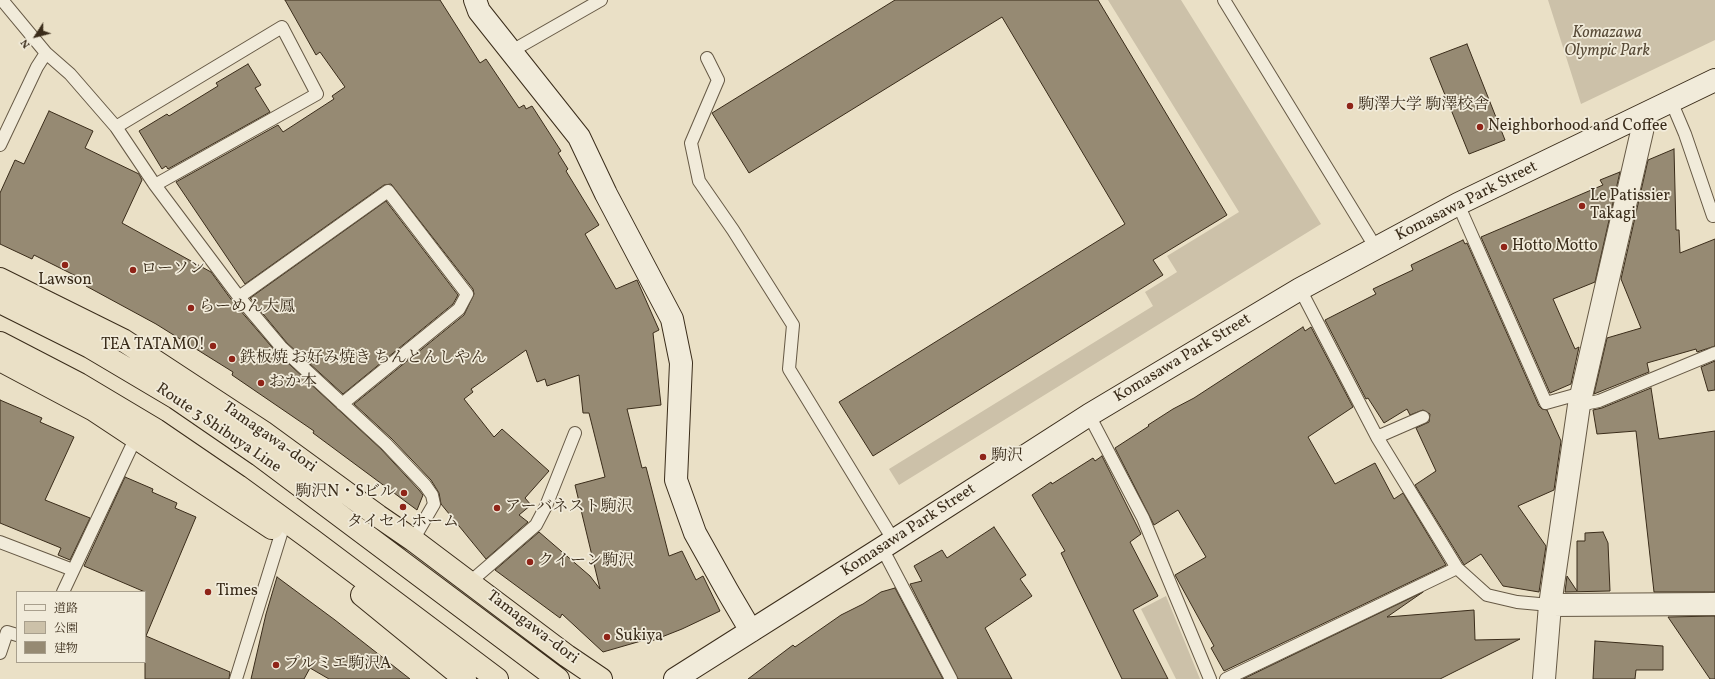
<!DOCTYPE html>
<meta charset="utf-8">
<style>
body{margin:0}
#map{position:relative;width:1715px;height:679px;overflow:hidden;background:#eae0c6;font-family:Vollkorn,"Noto Serif JP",serif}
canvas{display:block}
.legend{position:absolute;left:16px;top:591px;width:130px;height:72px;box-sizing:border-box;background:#f1ebda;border:1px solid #a89f8d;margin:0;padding:5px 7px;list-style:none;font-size:12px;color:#3a2c1a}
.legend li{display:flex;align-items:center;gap:8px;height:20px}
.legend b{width:20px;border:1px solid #a89f8d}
.north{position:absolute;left:16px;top:16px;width:40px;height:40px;-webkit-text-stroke:3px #f1ebda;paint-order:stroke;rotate:234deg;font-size:11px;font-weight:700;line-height:16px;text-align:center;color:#3a2c1a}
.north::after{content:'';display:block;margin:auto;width:14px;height:18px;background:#3a2c1a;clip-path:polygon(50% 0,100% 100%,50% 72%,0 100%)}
</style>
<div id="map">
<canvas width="1715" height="679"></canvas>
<ul class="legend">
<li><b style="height:5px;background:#f1ebda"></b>道路</li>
<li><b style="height:11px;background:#ccc1a9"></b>公園</li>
<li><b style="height:11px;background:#968a73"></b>建物</li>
</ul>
<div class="north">N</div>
</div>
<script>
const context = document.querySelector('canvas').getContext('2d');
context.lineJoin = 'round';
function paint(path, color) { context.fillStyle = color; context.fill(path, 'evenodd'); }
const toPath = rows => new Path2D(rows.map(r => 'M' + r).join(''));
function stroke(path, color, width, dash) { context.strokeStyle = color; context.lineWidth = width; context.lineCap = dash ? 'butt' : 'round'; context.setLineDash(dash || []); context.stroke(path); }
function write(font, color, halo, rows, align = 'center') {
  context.font = font + ' Vollkorn,"Noto Serif JP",serif'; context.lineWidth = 3.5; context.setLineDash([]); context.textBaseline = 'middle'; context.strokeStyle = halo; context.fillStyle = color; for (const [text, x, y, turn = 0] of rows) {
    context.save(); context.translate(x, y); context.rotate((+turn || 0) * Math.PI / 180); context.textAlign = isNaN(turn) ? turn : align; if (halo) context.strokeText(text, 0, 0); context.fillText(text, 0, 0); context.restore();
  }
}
const green = toPath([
 [1108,0,1181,0,1321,224,899,485,889,469,1153,306,1145,292,1177,272,1167,256,1239,212],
 [1548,0,1715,0,1715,40,1581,104],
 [1166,596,1200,679,1176,679,1141,609]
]);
const building = toPath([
 [285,0,440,0,480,63,486,59,519,108,524,105,526,109,532,106,561,151,558,153,568,169,566,171,599,225,585,234,616,289,637,280,659,330,653,333,661,405,627,409,642,468,646,467,669,556,682,551,696,580,703,576,720,611,682,629,649,642,648,639,603,652,562,614,560,618,495,570,539,532,590,576,600,589,575,485,605,477,589,413,583,413,579,375,547,386,545,379,537,382,526,350,471,389,473,392,464,399,494,437,502,429,549,471,525,498,531,505,519,515,528,522,486,559,441,504,439,493,431,480,391,438,354,404,464,315,474,294,473,289,391,184,384,185,245,284,176,182,278,125,283,132,334,99,332,96,345,87,320,52,316,55,285,0],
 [895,0,1098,0,1227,215,1153,260,1163,275,873,456,839,402,1125,224,1002,17,749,173,712,113,895,0],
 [1467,44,1505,140,1469,154,1430,58,1467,44],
 [248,64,261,85,255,88,270,112,168,169,166,166,162,169,139,131,167,114,169,116,218,86,216,83,248,64],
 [49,111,93,131,85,148,139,174,142,180,122,223,211,272,233,302,277,353,381,449,419,490,423,495,417,510,313,433,314,431,232,375,233,372,156,324,86,286,88,282,34,255,32,259,0,244,0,193,15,160,24,164,49,111],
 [1674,149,1676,230,1679,230,1680,253,1715,239,1715,346,1697,352,1696,349,1647,363,1649,372,1594,394,1607,338,1641,328,1621,279,1648,160,1674,149],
 [1620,172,1595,282,1553,299,1575,349,1579,347,1571,384,1550,393,1481,237,1603,185,1600,180,1620,172],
 [386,201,458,295,453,304,343,394,287,343,250,298,386,201],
 [1463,240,1465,244,1467,243,1539,406,1542,409,1547,410,1561,441,1554,490,1518,506,1546,546,1539,592,1503,586,1481,554,1464,565,1463,563,1415,485,1436,471,1416,428,1429,422,1430,414,1423,410,1410,415,1407,409,1384,423,1368,398,1366,399,1325,320,1376,294,1373,289,1413,270,1411,265,1463,240],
 [1303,327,1305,331,1311,327,1353,407,1308,437,1335,484,1375,463,1394,499,1403,493,1446,565,1224,671,1211,648,1214,646,1175,575,1206,557,1178,510,1154,525,1115,448,1149,426,1148,425,1173,409,1194,398,1303,327],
 [1715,361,1715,390,1708,391,1701,367,1715,361],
 [1651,388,1659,439,1715,431,1715,592,1654,592,1636,431,1597,434,1593,410,1602,408,1651,388],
 [0,400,42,418,40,422,74,437,45,500,90,518,70,560,58,555,61,548,0,523,0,400],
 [1102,456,1141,534,1130,542,1158,596,1133,610,1168,679,1122,679,1061,553,1065,551,1032,495,1051,482,1052,484,1093,458,1095,461,1102,456],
 [125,477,153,489,152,492,177,503,175,508,196,517,146,636,230,672,229,679,145,679,145,592,84,566,125,477],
 [994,527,1026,575,1020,579,1032,596,985,628,1012,679,958,679,910,584,922,581,914,566,942,550,947,558,994,527],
 [1603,532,1608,543,1610,591,1565,592,1567,576,1577,591,1577,541,1585,541,1585,533,1603,532],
 [277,577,335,620,410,679,329,679,310,668,304,679,251,679,266,614,277,577],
 [895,588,943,679,748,679,793,645,795,647,841,615,863,604,881,592,895,588],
 [1423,592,1387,617,1474,610,1475,640,1520,639,1440,679,1243,679,1423,592],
 [1715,616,1715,679,1710,679,1668,617,1715,616],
 [1595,641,1663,646,1663,670,1636,670,1635,679,1593,679,1595,641]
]);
const lane = toPath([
 [2,0,46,53,70,74,116,127,155,185,239,297,282,348,386,444,425,485,432,495,434,504,413,540],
 [1224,0,1376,248],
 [510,52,601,0],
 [707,58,718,80,691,143,699,181,733,230,793,325,789,369,894,541],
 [1671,101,1685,134,1713,216],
 [116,127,282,27,317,94,155,185],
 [0,145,37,67,46,53],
 [1458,204,1546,403,1582,393],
 [1300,289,1377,437,1457,568,1487,595,1517,602,1550,605],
 [239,297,388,191,467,294,459,309,342,404],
 [1579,405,1599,401,1715,353],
 [1089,415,1143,518,1210,679],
 [1377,437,1423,417],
 [0,542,73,570],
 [882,548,951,679],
 [470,582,536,525,546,506,575,433],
 [63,592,136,437],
 [0,653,7,632,17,635],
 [236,679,281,534],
 [1226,679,1457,568]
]);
const street = toPath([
 [1550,605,1715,604],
 [1544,679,1550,605,1579,405,1646,114]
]);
const secondary = toPath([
 [475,0,479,11,579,137,606,194,672,319,681,363,676,480,695,533,728,592,751,631],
 [675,679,882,548,1089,415,1300,289,1458,204,1715,80]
]);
const highway = toPath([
 [0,279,123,340,263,432,378,516,413,540,567,656,601,679],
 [0,302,90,347,176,398,259,455,558,679],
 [0,343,79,384,156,430,238,486,312,540,497,679],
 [0,360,94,410,272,528],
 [362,595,465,679]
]);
const markers = [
 [1350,106,4,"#8f2418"],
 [1480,127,4,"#8f2418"],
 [1582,206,4,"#8f2418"],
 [1504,247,4,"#8f2418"],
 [65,265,4,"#8f2418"],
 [133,270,4,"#8f2418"],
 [191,308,4,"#8f2418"],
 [213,346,4,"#8f2418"],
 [232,359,4,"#8f2418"],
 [261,383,4,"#8f2418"],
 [983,457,4,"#8f2418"],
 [404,493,4,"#8f2418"],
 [403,507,4,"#8f2418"],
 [497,508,4,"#8f2418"],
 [530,562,4,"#8f2418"],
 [208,592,4,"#8f2418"],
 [607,637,4,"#8f2418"],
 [276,665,4,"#8f2418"]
];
const parkNames = [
 ["Komazawa",1607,34],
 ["Olympic Park",1607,52]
];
const poiNames = [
 ["駒澤大学 駒澤校舎",1358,106],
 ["Neighborhood and Coffee",1488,127],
 ["Le Patissier",1590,197],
 ["Takagi",1590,215],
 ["Hotto Motto",1512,247],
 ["ローソン",141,270],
 ["Lawson",65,281,"center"],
 ["らーめん大鳳",199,308],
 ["TEA TATAMO!",205,346,"right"],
 ["鉄板焼 お好み焼き ちんとんしやん",240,359],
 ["おか本",269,383],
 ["駒沢",991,457],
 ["駒沢N・Sビル",396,493,"right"],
 ["アーバネスト駒沢",505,508],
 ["タイセイホーム",403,523,"center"],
 ["クイーン駒沢",538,562],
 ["Times",216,592],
 ["Sukiya",615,637],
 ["プルミエ駒沢A",284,665]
];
const streetNames = [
 ["Komasawa Park Street",1467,202,-27],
 ["Komasawa Park Street",1183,359,-31],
 ["Route 3 Shibuya Line",218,429,34],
 ["Tamagawa-dori",269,438,35],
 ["Komasawa Park Street",909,531,-33],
 ["Tamagawa-dori",532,628,37]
];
paint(green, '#ccc1a9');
paint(building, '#968a73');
stroke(building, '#3a2c1a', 1);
stroke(lane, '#665945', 14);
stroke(street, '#665945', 24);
stroke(secondary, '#3a2c1a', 24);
stroke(highway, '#3a2c1a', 24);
stroke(lane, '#f1ebda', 12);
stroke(street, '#f1ebda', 22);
stroke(secondary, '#f1ebda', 22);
stroke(highway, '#eae0c6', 22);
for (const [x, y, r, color] of markers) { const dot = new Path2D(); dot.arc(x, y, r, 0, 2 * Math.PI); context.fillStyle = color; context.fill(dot); stroke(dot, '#f1ebda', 1.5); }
write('italic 16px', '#574a37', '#f1ebda', parkNames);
write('16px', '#3a2c1a', '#f1ebda', poiNames, 'left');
write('16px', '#3a2c1a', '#f1ebda', streetNames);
</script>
